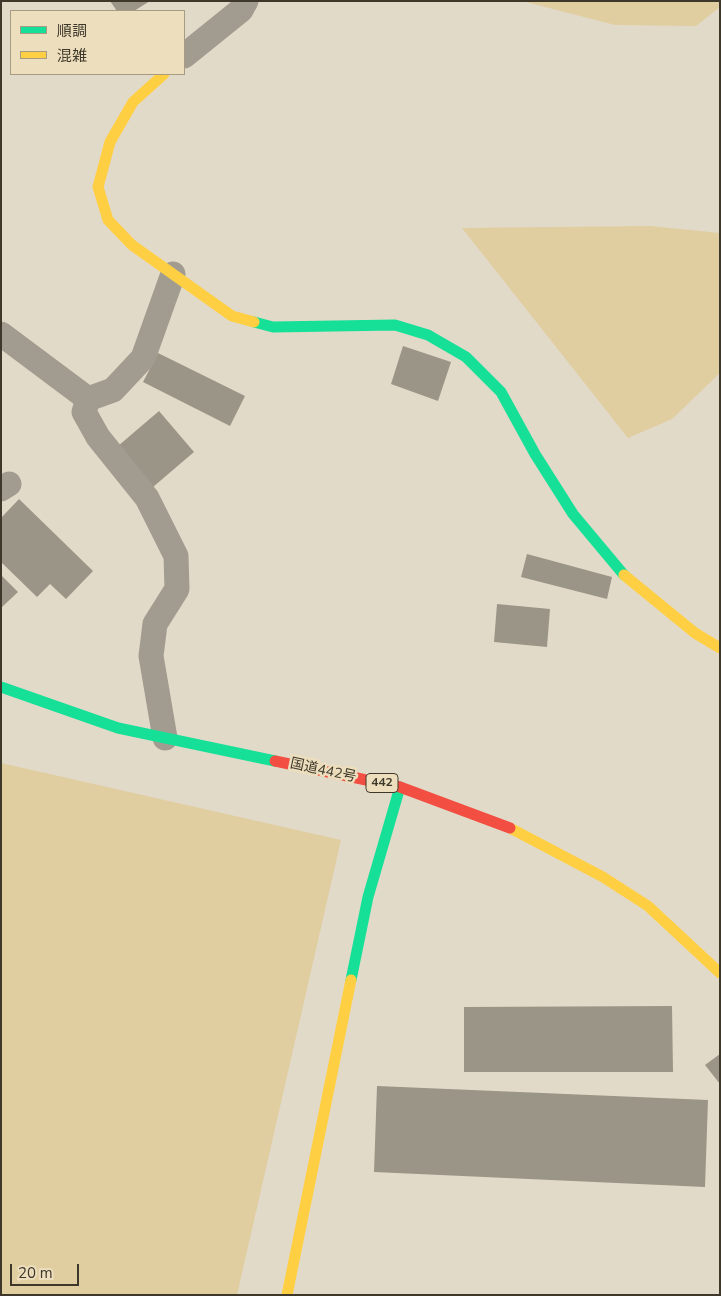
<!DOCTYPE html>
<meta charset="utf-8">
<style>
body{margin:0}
#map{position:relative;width:721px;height:1296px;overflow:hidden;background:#e2dac8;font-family:"Nunito Sans","Noto Sans JP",sans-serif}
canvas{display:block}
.frame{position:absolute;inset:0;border:2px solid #3e382b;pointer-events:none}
.legend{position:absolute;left:10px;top:10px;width:175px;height:65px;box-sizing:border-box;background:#eddfbd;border:1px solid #a79c83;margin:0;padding:6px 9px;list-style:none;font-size:15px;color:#3e382b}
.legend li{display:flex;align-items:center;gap:10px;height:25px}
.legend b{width:25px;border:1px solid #a79c83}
.scale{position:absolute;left:10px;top:1264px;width:69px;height:22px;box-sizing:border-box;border:2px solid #3e382b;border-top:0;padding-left:6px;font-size:15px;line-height:18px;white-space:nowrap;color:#3e382b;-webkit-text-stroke:4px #eddfbd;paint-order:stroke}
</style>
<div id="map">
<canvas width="721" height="1296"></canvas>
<div class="frame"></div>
<ul class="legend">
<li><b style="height:6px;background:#16e098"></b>順調</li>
<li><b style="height:6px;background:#ffcf43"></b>混雑</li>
</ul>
<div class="scale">20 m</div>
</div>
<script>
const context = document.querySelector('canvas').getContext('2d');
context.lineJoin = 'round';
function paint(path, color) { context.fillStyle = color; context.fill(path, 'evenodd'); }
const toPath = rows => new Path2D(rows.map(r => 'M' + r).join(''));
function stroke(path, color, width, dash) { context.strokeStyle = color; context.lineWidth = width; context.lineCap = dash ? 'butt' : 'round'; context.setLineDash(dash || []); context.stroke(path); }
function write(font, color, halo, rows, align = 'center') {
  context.font = font + ' "Nunito Sans","Noto Sans JP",sans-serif'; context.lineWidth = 5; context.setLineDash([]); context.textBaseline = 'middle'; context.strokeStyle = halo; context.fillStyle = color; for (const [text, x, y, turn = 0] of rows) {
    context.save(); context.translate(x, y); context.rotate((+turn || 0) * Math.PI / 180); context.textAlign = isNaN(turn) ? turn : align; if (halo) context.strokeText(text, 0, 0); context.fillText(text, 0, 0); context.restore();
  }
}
const green = toPath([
 [522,1,720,1,720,7,696,26,615,25],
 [650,226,720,233,720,373,672,419,628,438,462,228],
 [1,763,341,840,237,1295,1,1295]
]);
const building = toPath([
 [110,1,150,1,134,11,117,11],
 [403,346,451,362,438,401,391,384],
 [158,353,245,396,230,426,143,382],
 [159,411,194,452,153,487,118,446],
 [19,499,93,571,66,599,50,584,37,597,1,562,1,518],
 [527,554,612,577,607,599,521,577],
 [1,575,18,592,1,608],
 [497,604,550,609,547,647,494,642],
 [672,1006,673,1072,464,1072,464,1007],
 [720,1054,720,1084,705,1065],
 [377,1086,708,1100,705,1187,374,1172]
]);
const street = toPath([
 [184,56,241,10,246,1],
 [1,334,88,399,113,390,143,358,173,274],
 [88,399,84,412,98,437,147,498,176,556,177,589,155,624,151,656,165,738],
 [1,489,9,484]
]);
const fast = toPath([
 [254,322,273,327,395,325,428,335,466,357,501,392,535,454,573,514,624,575],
 [1,687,118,728,275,761],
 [351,980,368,897,400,787]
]);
const slow = toPath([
 [164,74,133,102,110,142,98,187,108,220,132,245,232,316,254,322],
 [624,575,695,633,720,648],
 [510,828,603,877,648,906,720,973],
 [287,1295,351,980]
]);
const jam = toPath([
 [275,761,400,787,510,828]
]);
const shields = [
 [382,783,32]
];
const shieldNames = [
 ["442",382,783]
];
const streetNames = [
 ["国道442号",323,771,12]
];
paint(green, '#e0cda0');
paint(building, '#9a9587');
stroke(street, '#a19c8f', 25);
stroke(fast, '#16e098', 11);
stroke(slow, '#ffcf43', 11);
stroke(jam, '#f24e42', 11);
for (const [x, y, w] of shields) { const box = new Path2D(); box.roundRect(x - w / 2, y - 9.5, w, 19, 4); context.fillStyle = '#eddfbd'; context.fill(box); stroke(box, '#3e382b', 1); }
write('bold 12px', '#3e382b', null, shieldNames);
write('14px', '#3e382b', '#eddfbd', streetNames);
</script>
